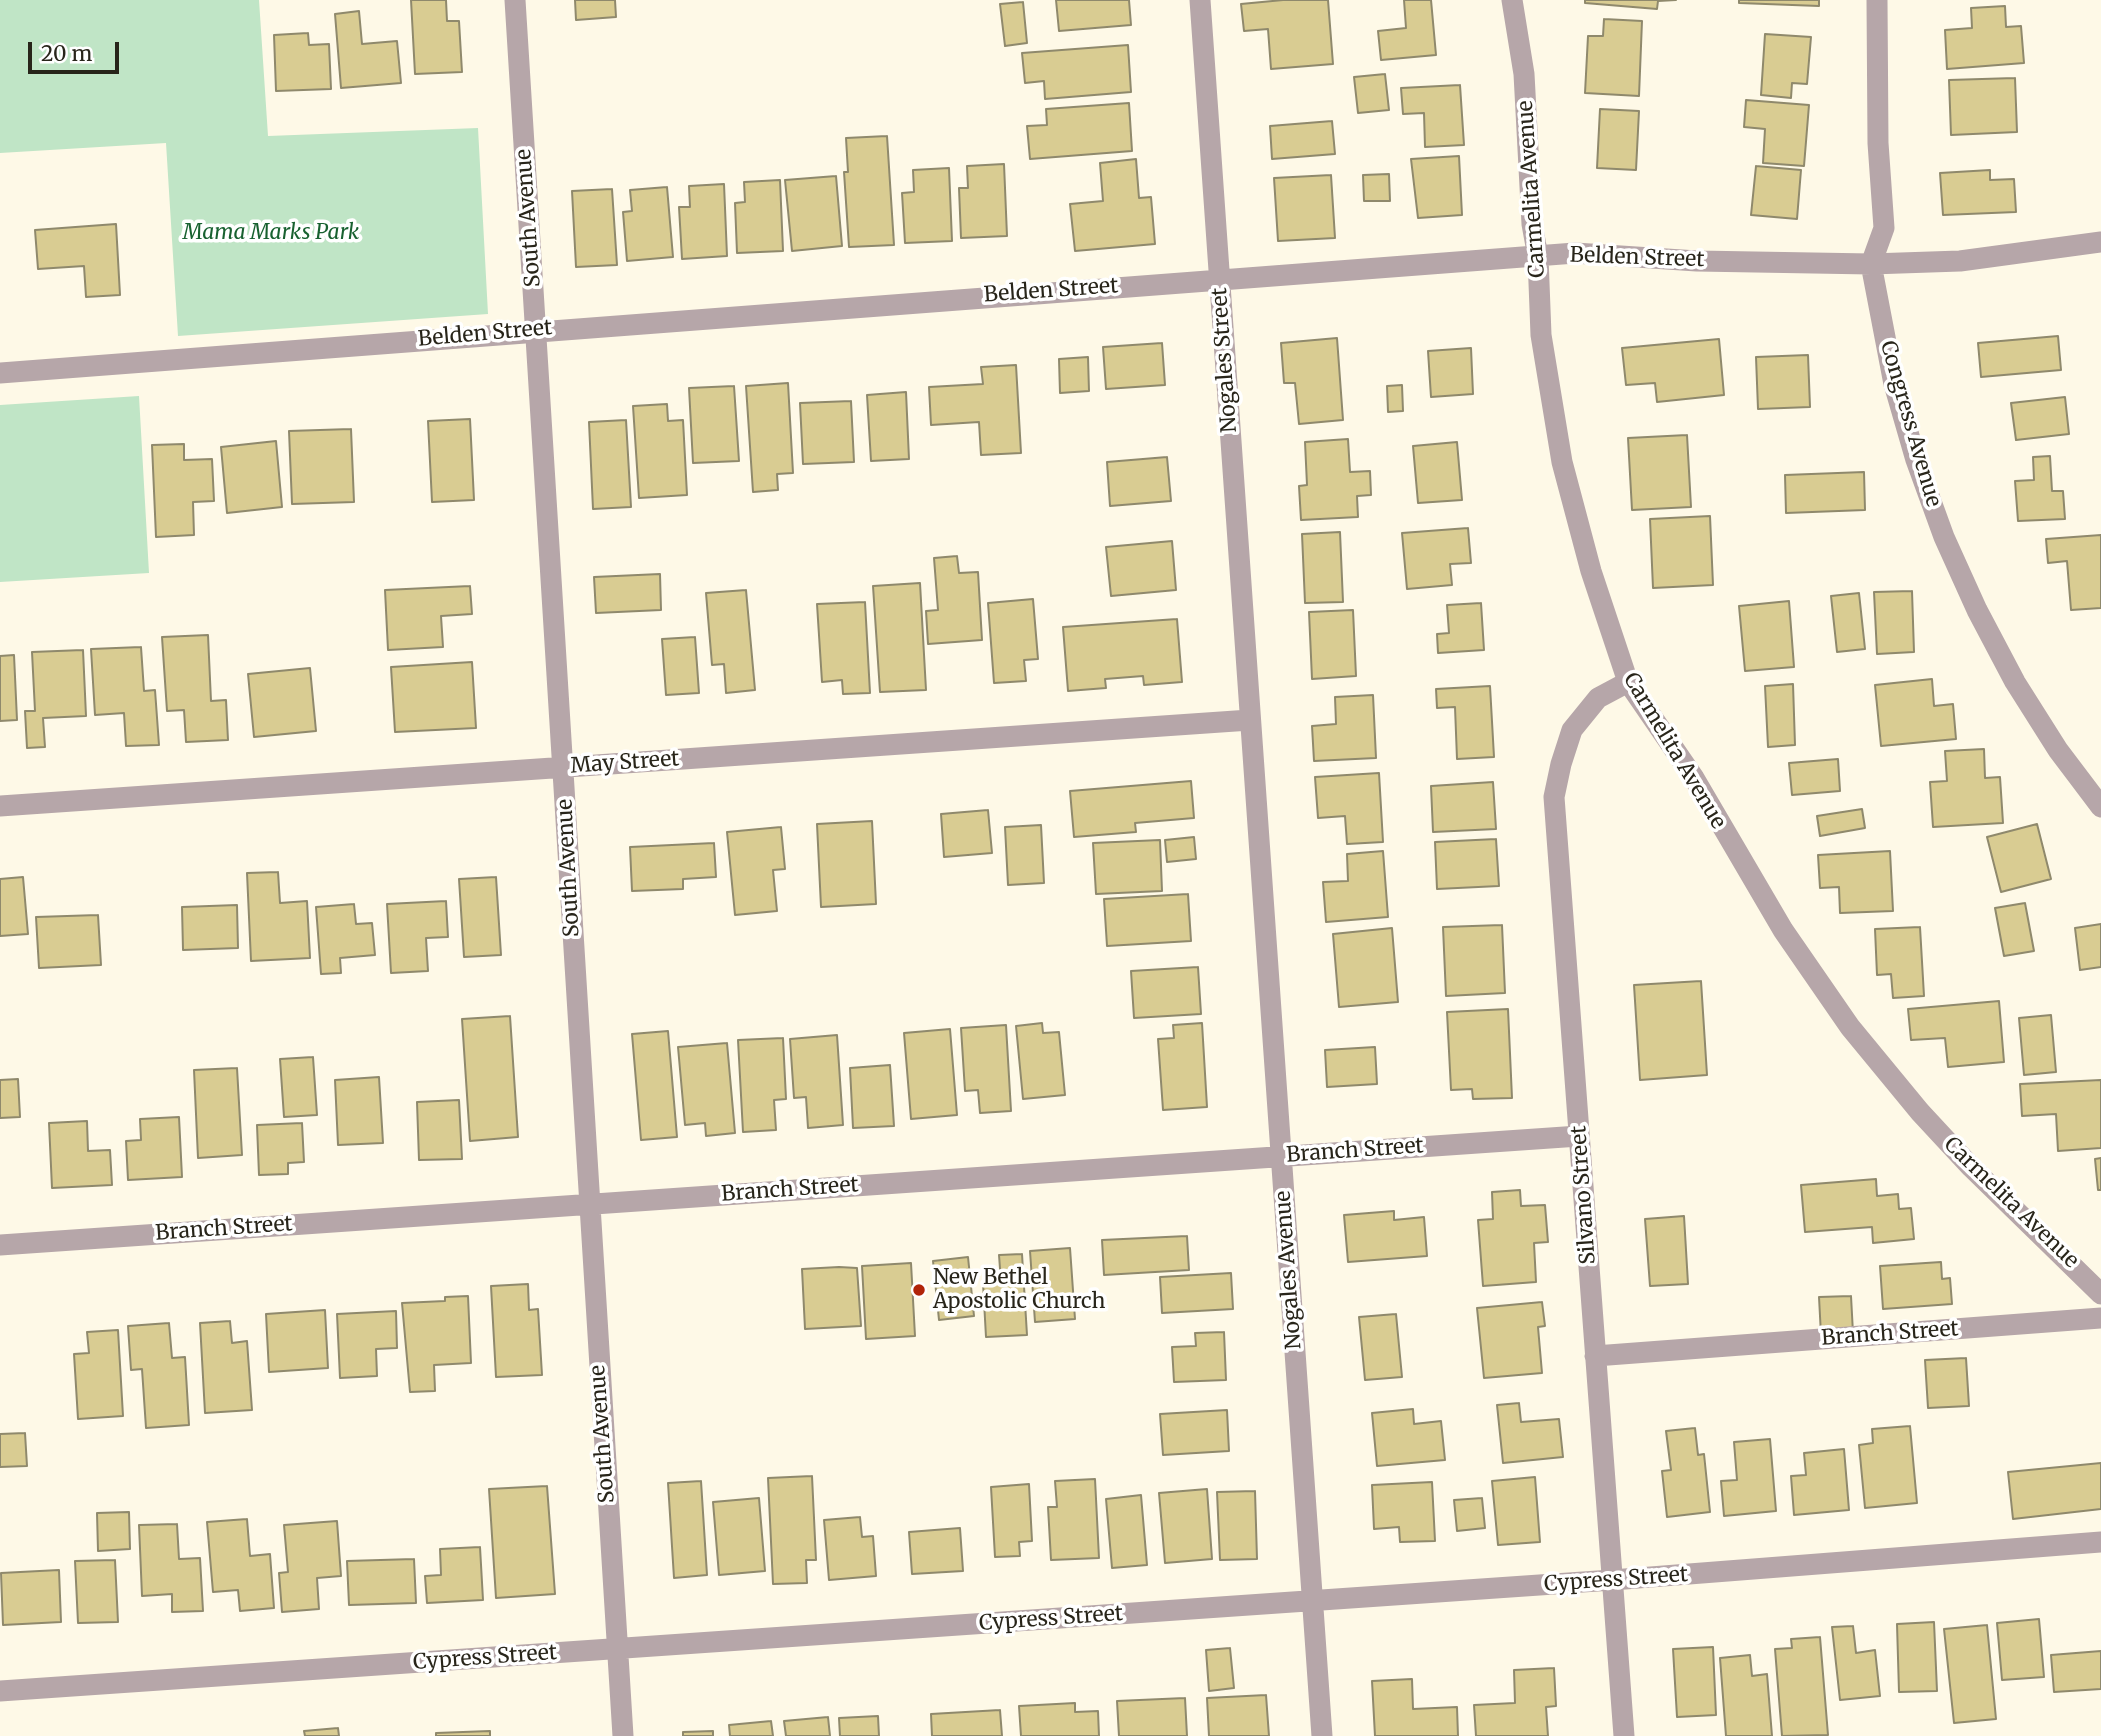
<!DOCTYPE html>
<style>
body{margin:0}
#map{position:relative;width:2101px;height:1736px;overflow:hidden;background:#fef9e7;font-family:Merriweather,serif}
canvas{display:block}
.scale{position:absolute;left:28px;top:42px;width:91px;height:32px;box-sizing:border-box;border:4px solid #28251a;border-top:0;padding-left:9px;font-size:21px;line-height:24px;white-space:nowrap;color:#28251a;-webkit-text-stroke:5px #fff;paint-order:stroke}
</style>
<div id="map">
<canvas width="2101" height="1736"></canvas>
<div class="scale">20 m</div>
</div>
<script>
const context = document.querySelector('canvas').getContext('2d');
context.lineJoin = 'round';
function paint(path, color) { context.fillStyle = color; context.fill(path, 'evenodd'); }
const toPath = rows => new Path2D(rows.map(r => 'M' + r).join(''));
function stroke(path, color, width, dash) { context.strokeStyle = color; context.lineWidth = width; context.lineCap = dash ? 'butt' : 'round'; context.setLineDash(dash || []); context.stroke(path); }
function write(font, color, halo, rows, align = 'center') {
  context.font = font + ' Merriweather,serif'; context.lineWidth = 7; context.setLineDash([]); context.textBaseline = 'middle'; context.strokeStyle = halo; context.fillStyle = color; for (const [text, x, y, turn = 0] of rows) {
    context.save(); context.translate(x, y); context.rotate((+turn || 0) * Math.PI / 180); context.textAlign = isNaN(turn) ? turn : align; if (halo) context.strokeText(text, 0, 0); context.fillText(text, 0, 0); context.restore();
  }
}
const green = toPath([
 [0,0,259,0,268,136,478,128,488,314,178,336,166,143,0,153],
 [139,396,149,573,0,582,0,405]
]);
const building = toPath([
 [411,0,446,0,447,21,459,21,462,72,415,74,411,0],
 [575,0,615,0,616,17,576,20,575,0],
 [1056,0,1129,0,1131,25,1059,31,1056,0],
 [1283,0,1328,0,1333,64,1271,69,1268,29,1244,31,1241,4,1283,0],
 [1404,0,1431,0,1436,55,1381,60,1378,31,1406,28,1404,0],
 [1585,0,1676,0,1658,1,1657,9,1585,3,1585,0],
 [1739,0,1819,0,1819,6,1739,3,1739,0],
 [1023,2,1027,43,1005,46,1000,4,1023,2],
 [2005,6,2006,27,2021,26,2024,63,1947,69,1945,30,1972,28,1971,8,2005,6],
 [359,11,362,44,397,41,401,83,341,88,335,14,359,11],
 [1604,19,1642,21,1639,96,1585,93,1588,36,1603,36,1604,19],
 [308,33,309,45,329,44,331,89,276,91,274,35,308,33],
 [1765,34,1811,37,1807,84,1792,83,1791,98,1761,95,1765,34],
 [1128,45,1131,92,1045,99,1044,81,1025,83,1022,53,1128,45],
 [1385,74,1389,110,1358,113,1354,77,1385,74],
 [2015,78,2017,132,1951,135,1949,80,2015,78],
 [1460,85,1464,145,1425,147,1424,113,1403,114,1401,88,1460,85],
 [1746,100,1809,105,1804,166,1763,163,1765,129,1744,127,1746,100],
 [1129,103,1132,151,1030,159,1027,126,1047,125,1046,109,1129,103],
 [1600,109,1639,111,1636,170,1597,168,1600,109],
 [1332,121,1335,154,1272,159,1270,126,1332,121],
 [887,136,894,245,849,247,844,172,848,172,846,138,887,136],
 [1459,156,1462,215,1418,218,1411,159,1459,156],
 [1136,159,1139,198,1151,197,1155,244,1075,251,1070,204,1103,201,1100,163,1136,159],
 [1004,164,1007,236,961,238,959,188,968,188,967,166,1004,164],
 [1756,166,1801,170,1797,219,1751,215,1756,166],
 [949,168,952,241,905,243,902,193,914,192,913,170,949,168],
 [1990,170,1990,180,2014,179,2016,212,1943,215,1940,173,1990,170],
 [1389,174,1390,201,1364,201,1363,175,1389,174],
 [1331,175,1335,238,1278,241,1274,178,1331,175],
 [836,176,842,246,792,251,785,180,836,176],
 [780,180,783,251,737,253,735,203,745,202,744,182,780,180],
 [724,184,727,256,682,259,679,207,690,207,689,186,724,184],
 [667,187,673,257,627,261,623,212,632,211,630,190,667,187],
 [612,189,617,265,576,267,572,191,612,189],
 [116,224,120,295,86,297,84,266,38,269,35,230,116,224],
 [2058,336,2061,370,1981,377,1978,343,2058,336],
 [1337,338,1343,420,1299,424,1295,383,1284,383,1281,343,1337,338],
 [1719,339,1724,395,1657,402,1655,383,1626,385,1622,348,1719,339],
 [1162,343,1165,385,1106,389,1103,347,1162,343],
 [1471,348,1473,394,1431,397,1428,351,1471,348],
 [1808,355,1810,407,1758,409,1756,357,1808,355],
 [1088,357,1089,391,1060,393,1059,359,1088,357],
 [1016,365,1021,453,981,455,979,422,931,425,929,387,983,384,981,367,1016,365],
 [788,383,793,473,777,474,778,490,753,492,746,386,788,383],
 [1402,385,1403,411,1388,412,1387,386,1402,385],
 [734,386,739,461,693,463,689,388,734,386],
 [906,392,909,459,871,461,867,395,906,392],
 [2065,397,2069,434,2016,440,2011,403,2065,397],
 [851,401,854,462,803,464,800,403,851,401],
 [667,404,668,421,683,420,687,495,639,498,633,406,667,404],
 [470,419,474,500,432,502,428,421,470,419],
 [626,420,631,507,593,509,589,422,626,420],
 [351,429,354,502,292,504,289,431,351,429],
 [1687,435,1691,507,1632,510,1628,438,1687,435],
 [1348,439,1350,472,1370,471,1371,495,1357,496,1358,517,1301,520,1299,486,1307,485,1305,442,1348,439],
 [276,441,282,507,227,513,221,447,276,441],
 [1457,442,1462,500,1418,503,1413,446,1457,442],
 [184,444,184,460,212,459,214,501,193,502,194,535,156,537,152,445,184,444],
 [2050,456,2052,491,2063,491,2065,519,2018,521,2015,481,2034,480,2033,457,2050,456],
 [1167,457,1171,501,1110,506,1107,462,1167,457],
 [1864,472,1865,510,1786,513,1785,475,1864,472],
 [1710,516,1713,585,1653,588,1650,519,1710,516],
 [1468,528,1471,563,1450,564,1452,585,1407,589,1402,533,1468,528],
 [1340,532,1343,602,1305,603,1302,534,1340,532],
 [2101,535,2101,608,2071,610,2067,561,2048,563,2046,539,2101,535],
 [1172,541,1176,590,1111,596,1106,547,1172,541],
 [957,556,959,573,978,572,982,640,928,644,926,611,938,610,934,558,957,556],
 [660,574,661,610,596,613,594,577,660,574],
 [920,583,926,690,880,692,873,586,920,583],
 [470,586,472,614,441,616,443,647,388,650,385,590,470,586],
 [746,590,755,690,726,693,724,664,712,665,706,593,746,590],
 [1912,591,1914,652,1877,654,1874,592,1912,591],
 [1859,593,1865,649,1837,652,1831,596,1859,593],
 [1033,599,1038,659,1024,660,1026,681,994,683,988,603,1033,599],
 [1789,601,1794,667,1745,671,1739,606,1789,601],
 [865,602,870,693,843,694,842,680,822,682,817,604,865,602],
 [1481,603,1484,650,1438,653,1437,634,1449,633,1447,605,1481,603],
 [1353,610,1356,676,1312,679,1309,612,1353,610],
 [1177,619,1182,682,1144,685,1143,676,1105,679,1106,688,1068,691,1063,627,1177,619],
 [208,635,211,701,226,700,228,740,186,742,184,710,167,711,162,637,208,635],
 [695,637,699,693,666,695,662,639,695,637],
 [141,647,144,691,155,690,159,745,126,746,124,713,95,715,91,649,141,647],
 [83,650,86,716,43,718,45,747,27,748,25,711,35,711,32,652,83,650],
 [14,655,17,720,0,721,0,656,14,655],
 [472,662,476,728,395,732,391,667,472,662],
 [310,668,316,731,254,737,248,674,310,668],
 [1932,679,1934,706,1953,704,1956,739,1881,746,1875,685,1932,679],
 [1793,684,1795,745,1768,747,1765,686,1793,684],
 [1490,686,1494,757,1457,759,1455,707,1437,708,1436,689,1490,686],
 [1373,695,1376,758,1314,761,1312,726,1336,724,1335,697,1373,695],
 [1984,749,1985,778,2000,777,2003,823,1933,827,1930,782,1947,781,1945,751,1984,749],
 [1838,759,1840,791,1792,795,1789,763,1838,759],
 [1379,773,1383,842,1347,844,1345,816,1318,818,1315,777,1379,773],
 [1191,781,1194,818,1135,823,1136,832,1074,837,1070,791,1191,781],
 [1493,782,1496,829,1433,832,1431,786,1493,782],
 [1862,809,1865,828,1820,836,1817,816,1862,809],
 [988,810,992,853,944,857,941,814,988,810],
 [872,821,876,904,821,907,817,824,872,821],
 [2037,824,2051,879,2001,892,1987,837,2037,824],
 [1041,825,1044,883,1008,885,1005,827,1041,825],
 [781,827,785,869,773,870,777,911,735,915,727,832,781,827],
 [1194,837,1196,859,1167,862,1165,840,1194,837],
 [1496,839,1499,886,1437,889,1435,842,1496,839],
 [1160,840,1162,891,1096,894,1093,843,1160,840],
 [714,843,716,877,683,879,683,889,632,891,630,847,714,843],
 [1383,851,1388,917,1326,922,1323,882,1348,881,1347,854,1383,851],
 [1890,851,1893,911,1840,913,1839,887,1820,888,1818,855,1890,851],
 [278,872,280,903,307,901,310,958,251,961,247,873,278,872],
 [23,877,28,934,0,936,0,879,23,877],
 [496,877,501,955,464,957,459,879,496,877],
 [1188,894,1191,941,1107,946,1104,899,1188,894],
 [446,901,448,937,426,938,428,971,391,973,387,904,446,901],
 [2025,903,2034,951,2004,956,1995,908,2025,903],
 [354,904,356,924,372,923,375,955,340,958,341,973,321,974,316,907,354,904],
 [237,905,238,948,183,950,182,907,237,905],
 [98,915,101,965,39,968,36,917,98,915],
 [2101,924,2101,967,2080,970,2075,928,2101,924],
 [1502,925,1505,993,1446,996,1443,927,1502,925],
 [1920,927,1924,996,1893,998,1891,974,1877,975,1875,929,1920,927],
 [1392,928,1398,1002,1339,1007,1333,934,1392,928],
 [1198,967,1201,1014,1134,1018,1131,971,1198,967],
 [1701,981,1707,1075,1640,1080,1634,985,1701,981],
 [1999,1001,2004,1062,1948,1067,1945,1038,1911,1040,1908,1009,1999,1001],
 [1508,1009,1512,1098,1473,1099,1472,1089,1451,1090,1447,1012,1508,1009],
 [2051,1015,2056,1072,2024,1075,2019,1018,2051,1015],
 [510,1016,518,1137,470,1141,462,1019,510,1016],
 [1042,1023,1043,1033,1059,1032,1065,1095,1023,1099,1016,1026,1042,1023],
 [1202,1023,1207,1107,1163,1110,1158,1039,1174,1038,1173,1025,1202,1023],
 [1006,1025,1011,1111,980,1113,978,1090,965,1091,961,1028,1006,1025],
 [950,1029,957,1115,911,1119,904,1033,950,1029],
 [668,1031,677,1137,641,1140,632,1034,668,1031],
 [837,1035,843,1125,808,1128,806,1097,794,1098,790,1039,837,1035],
 [783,1038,786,1099,774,1100,776,1130,743,1132,738,1040,783,1038],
 [727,1043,735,1133,706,1136,705,1123,685,1125,678,1047,727,1043],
 [1375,1047,1377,1084,1327,1087,1325,1050,1375,1047],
 [313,1057,317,1115,284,1117,280,1059,313,1057],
 [890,1065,894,1126,853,1128,850,1068,890,1065],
 [237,1068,242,1155,198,1158,194,1070,237,1068],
 [379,1077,383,1143,338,1145,335,1080,379,1077],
 [18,1079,20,1117,0,1118,0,1080,18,1079],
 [2101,1080,2101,1148,2058,1151,2056,1114,2022,1116,2020,1084,2101,1080],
 [459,1100,462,1159,419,1160,417,1102,459,1100],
 [179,1117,182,1177,128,1180,126,1141,141,1140,140,1119,179,1117],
 [87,1121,88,1151,110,1150,112,1185,52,1188,49,1123,87,1121],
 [302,1123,304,1162,288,1163,288,1174,259,1175,257,1125,302,1123],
 [2101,1158,2101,1190,2098,1190,2095,1159,2101,1158],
 [1876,1179,1877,1196,1898,1194,1899,1209,1911,1208,1914,1239,1873,1243,1872,1227,1805,1232,1801,1185,1876,1179],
 [1520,1190,1521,1206,1545,1205,1548,1242,1534,1243,1536,1282,1483,1286,1478,1220,1493,1219,1492,1192,1520,1190],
 [1394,1211,1394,1220,1424,1217,1427,1256,1348,1262,1344,1215,1394,1211],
 [1684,1216,1688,1284,1650,1286,1645,1219,1684,1216],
 [1187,1236,1189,1270,1104,1275,1102,1240,1187,1236],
 [1070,1248,1075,1319,1035,1322,1030,1251,1070,1248],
 [1022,1254,1027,1335,986,1337,983,1283,1001,1282,999,1255,1022,1254],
 [968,1257,974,1316,939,1320,933,1261,968,1257],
 [1941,1262,1942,1279,1950,1278,1952,1304,1883,1309,1880,1266,1941,1262],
 [911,1263,915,1336,866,1339,862,1266,911,1263],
 [839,1267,857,1268,861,1326,805,1329,802,1269,839,1267],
 [1231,1273,1233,1309,1162,1313,1160,1277,1231,1273],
 [528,1284,529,1310,538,1309,542,1375,496,1377,491,1286,528,1284],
 [468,1296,471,1363,434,1365,435,1391,410,1392,402,1303,445,1301,445,1297,468,1296],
 [1851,1296,1853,1333,1821,1335,1819,1297,1851,1296],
 [1542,1302,1545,1326,1538,1327,1542,1373,1484,1378,1477,1308,1542,1302],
 [325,1310,328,1368,269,1372,266,1314,325,1310],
 [396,1311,397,1348,376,1349,377,1376,340,1378,337,1314,396,1311],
 [1396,1314,1402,1377,1365,1380,1359,1317,1396,1314],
 [230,1321,232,1343,247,1341,252,1410,205,1413,200,1323,230,1321],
 [169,1323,172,1358,185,1357,189,1425,146,1428,142,1369,131,1370,128,1326,169,1323],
 [118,1330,123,1416,78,1419,74,1354,89,1353,87,1332,118,1330],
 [1224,1332,1226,1380,1174,1382,1172,1347,1196,1346,1195,1333,1224,1332],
 [1966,1358,1969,1406,1928,1408,1925,1360,1966,1358],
 [1519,1403,1521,1422,1559,1419,1563,1457,1503,1463,1497,1405,1519,1403],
 [1413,1409,1414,1424,1441,1421,1445,1460,1377,1466,1372,1413,1413,1409],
 [1227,1410,1229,1451,1163,1455,1160,1414,1227,1410],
 [1910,1426,1917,1503,1865,1508,1859,1445,1873,1443,1872,1429,1910,1426],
 [1695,1428,1698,1455,1704,1454,1710,1512,1667,1517,1662,1471,1671,1470,1666,1431,1695,1428],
 [25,1433,27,1466,0,1467,0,1434,25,1433],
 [1770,1439,1776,1511,1724,1516,1721,1481,1737,1480,1734,1442,1770,1439],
 [1844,1449,1849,1510,1794,1515,1791,1476,1806,1475,1804,1453,1844,1449],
 [2101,1463,2101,1509,2013,1519,2008,1472,2101,1463],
 [812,1476,816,1560,806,1560,807,1583,773,1584,768,1478,812,1476],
 [1535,1477,1540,1542,1498,1545,1492,1481,1535,1477],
 [1095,1479,1099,1558,1051,1560,1048,1507,1057,1507,1055,1481,1095,1479],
 [701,1481,707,1575,674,1578,668,1483,701,1481],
 [1432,1482,1435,1541,1400,1542,1399,1527,1374,1529,1372,1485,1432,1482],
 [1029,1484,1032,1541,1019,1542,1020,1556,995,1557,991,1487,1029,1484],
 [547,1486,555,1594,496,1598,489,1489,547,1486],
 [1207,1489,1212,1559,1165,1563,1159,1493,1207,1489],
 [1255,1491,1257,1559,1220,1560,1217,1492,1255,1491],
 [1141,1495,1147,1565,1112,1568,1106,1499,1141,1495],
 [759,1498,765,1571,719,1575,713,1502,759,1498],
 [1482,1498,1485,1528,1457,1531,1454,1500,1482,1498],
 [129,1512,130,1549,98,1551,97,1513,129,1512],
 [860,1517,862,1537,873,1536,876,1576,829,1580,824,1520,860,1517],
 [247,1519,250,1556,270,1554,274,1608,240,1611,238,1590,213,1592,207,1522,247,1519],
 [337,1521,341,1576,317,1578,319,1609,282,1612,279,1573,288,1572,284,1525,337,1521],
 [177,1524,179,1559,200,1558,203,1611,172,1612,172,1594,142,1596,139,1525,177,1524],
 [960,1528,963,1571,912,1574,909,1532,960,1528],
 [480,1547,483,1600,427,1603,425,1576,441,1575,440,1549,480,1547],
 [414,1559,416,1603,349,1605,347,1561,414,1559],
 [115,1560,118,1622,78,1623,75,1561,115,1560],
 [59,1570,61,1622,3,1625,1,1573,59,1570],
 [2039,1619,2044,1677,2002,1680,1997,1623,2039,1619],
 [1934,1622,1937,1691,1899,1692,1897,1624,1934,1622],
 [1987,1625,1996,1719,1954,1723,1944,1629,1987,1625],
 [1853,1626,1856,1653,1875,1650,1880,1696,1840,1700,1832,1627,1853,1626],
 [1820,1637,1828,1735,1782,1736,1775,1649,1792,1648,1791,1639,1820,1637],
 [1713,1647,1716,1715,1677,1717,1673,1649,1713,1647],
 [1230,1648,1234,1688,1209,1691,1206,1650,1230,1648],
 [2101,1651,2101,1689,2054,1692,2051,1655,2101,1651],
 [1750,1655,1752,1676,1767,1674,1772,1736,1726,1736,1720,1658,1750,1655],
 [1554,1668,1556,1706,1546,1707,1548,1736,1476,1736,1474,1705,1515,1703,1514,1670,1554,1668],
 [1412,1679,1413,1709,1457,1707,1458,1736,1375,1736,1372,1681,1412,1679],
 [1266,1695,1269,1736,1209,1736,1207,1698,1266,1695],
 [1185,1698,1187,1736,1119,1736,1117,1701,1185,1698],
 [1075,1703,1075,1712,1098,1711,1099,1736,1021,1736,1019,1706,1075,1703],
 [1000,1710,1002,1736,932,1736,931,1714,1000,1710],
 [878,1716,879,1736,840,1736,839,1718,878,1716],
 [828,1717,830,1736,786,1736,784,1721,828,1717],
 [771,1721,773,1736,730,1736,729,1725,771,1721],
 [338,1728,339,1736,305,1736,304,1731,338,1728],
 [490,1731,490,1736,436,1736,436,1733,490,1731],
 [713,1731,713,1736,683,1736,683,1732,713,1731]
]);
const street = toPath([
 [515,0,623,1736],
 [1200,0,1322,1736],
 [1512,0,1524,74,1532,224,1538,257,1541,335,1562,462,1591,571,1628,682,1694,778,1783,930,1850,1027,1920,1112,1971,1167,2101,1294],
 [1877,0,1878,143,1884,228,1871,264,1894,384,1916,460,1944,537,1977,610,2015,682,2058,750,2101,807],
 [0,373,1575,253,1697,261,1871,264,1960,261,2101,242],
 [0,806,1250,720],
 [0,1245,1579,1136],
 [1595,1356,2101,1318],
 [0,1691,1612,1580,2101,1542],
 [1624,1736,1554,797,1561,764,1572,730,1598,698,1628,682]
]);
const markers = [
 [919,1290,7,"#b12409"]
];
const streetNames = [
 ["Carmelita Avenue",1532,189,-94],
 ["South Avenue",529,218,-94],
 ["Belden Street",1637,258,2],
 ["Belden Street",1051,291,-4],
 ["Belden Street",485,334,-5],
 ["Nogales Street",1225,360,-94],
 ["Congress Avenue",1910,424,74],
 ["Carmelita Avenue",1674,751,59],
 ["May Street",625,763,-4],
 ["South Avenue",569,868,-93],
 ["Branch Street",1355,1151,-4],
 ["Branch Street",790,1190,-4],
 ["Silvano Street",1584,1195,-94],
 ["Carmelita Avenue",2011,1203,44],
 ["Branch Street",224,1229,-4],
 ["Nogales Avenue",1289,1270,-94],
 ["Branch Street",1890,1334,-4],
 ["South Avenue",603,1434,-94],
 ["Cypress Street",1616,1580,-4],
 ["Cypress Street",1051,1619,-4],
 ["Cypress Street",485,1658,-4]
];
const parkNames = [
 ["Mama Marks Park",271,233]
];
const poiNames = [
 ["New Bethel",933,1278],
 ["Apostolic Church",933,1302]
];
paint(green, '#c0e5c6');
paint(building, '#d9cc92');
stroke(building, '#8f896c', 2);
stroke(street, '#b6a6a9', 21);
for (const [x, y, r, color] of markers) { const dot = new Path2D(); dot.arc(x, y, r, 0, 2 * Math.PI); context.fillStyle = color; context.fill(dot); stroke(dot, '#fff', 2.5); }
write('21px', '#28251a', '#fff', streetNames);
write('italic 21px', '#186130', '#fff', parkNames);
write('21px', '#28251a', '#fff', poiNames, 'left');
</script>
